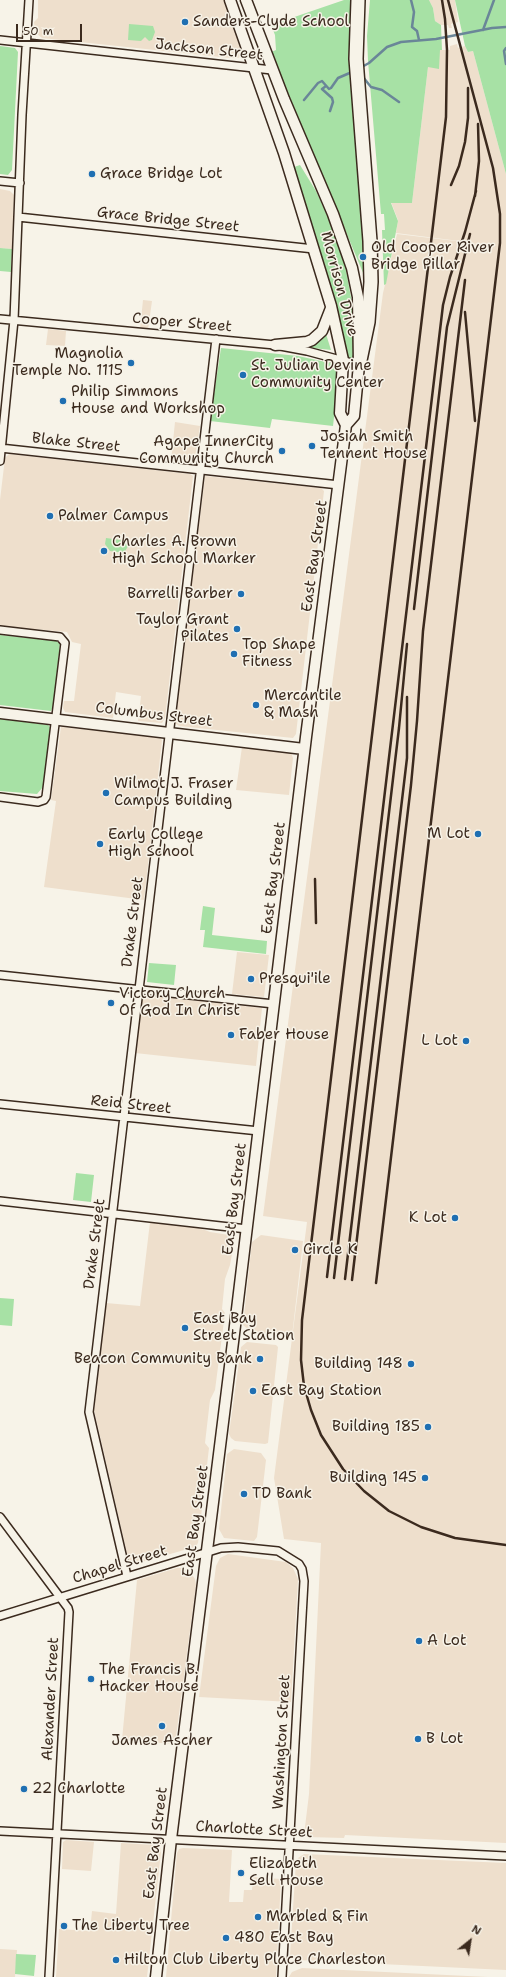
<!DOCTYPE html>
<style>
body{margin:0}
#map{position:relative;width:506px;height:1977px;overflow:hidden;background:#f7f3e8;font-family:"Shantell Sans",sans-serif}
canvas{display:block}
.north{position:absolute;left:450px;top:1921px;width:40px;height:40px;-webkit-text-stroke:3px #f7f3e8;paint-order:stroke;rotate:30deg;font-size:11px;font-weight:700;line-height:16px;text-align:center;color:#3b2a1e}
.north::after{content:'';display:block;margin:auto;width:14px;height:18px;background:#3b2a1e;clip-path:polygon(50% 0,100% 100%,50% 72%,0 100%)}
.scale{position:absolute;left:16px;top:24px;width:66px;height:18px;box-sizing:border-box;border:2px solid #3b2a1e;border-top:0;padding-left:5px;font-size:12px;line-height:14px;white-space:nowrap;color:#3b2a1e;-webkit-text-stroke:3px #f7f3e8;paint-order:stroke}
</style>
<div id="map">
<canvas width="506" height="1977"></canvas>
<div class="north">N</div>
<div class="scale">50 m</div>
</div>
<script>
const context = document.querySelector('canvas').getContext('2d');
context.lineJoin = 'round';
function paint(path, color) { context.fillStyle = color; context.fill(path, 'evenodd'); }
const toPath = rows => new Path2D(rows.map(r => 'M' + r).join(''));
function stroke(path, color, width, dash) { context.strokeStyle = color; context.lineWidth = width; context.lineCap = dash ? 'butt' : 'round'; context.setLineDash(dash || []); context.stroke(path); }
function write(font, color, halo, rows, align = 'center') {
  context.font = font + ' "Shantell Sans",sans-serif'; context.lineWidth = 3; context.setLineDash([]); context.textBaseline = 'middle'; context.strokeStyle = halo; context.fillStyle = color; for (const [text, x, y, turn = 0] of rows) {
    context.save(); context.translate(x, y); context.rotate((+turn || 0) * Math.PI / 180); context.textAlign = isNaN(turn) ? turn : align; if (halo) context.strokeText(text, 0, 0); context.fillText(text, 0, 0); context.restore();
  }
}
const built = toPath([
 [38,0,224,0,244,55,238,58,230,58,42,38,35,32,34,22,38,18],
 [429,0,455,0,458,22,451,24,452,28,449,28,448,25,441,25,435,21,433,8],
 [457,44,458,48,465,46,468,52,473,51,506,174,506,247,396,233,398,220,391,202,412,203,428,67,440,50,450,50,450,46],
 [0,189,10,191,14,195,12,249,0,248],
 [397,234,506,247,506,1843,345,1835,344,1838,307,1837,304,1835,309,1794,321,1543,284,1539,274,1478,307,1222,263,1216,383,293],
 [143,300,152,301,148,330,140,329],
 [48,329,66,331,65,346,46,345],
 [175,422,200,426,194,463,171,461],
 [9,454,190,474,193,476,165,718,162,723,138,721,141,696,116,692,113,718,65,712,63,708,64,701,74,701,81,644,72,642,67,632,0,626,0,500,5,458],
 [205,476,321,488,324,491,296,734,293,738,179,726,175,723],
 [61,727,159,737,162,740,144,900,44,887,56,801,51,800],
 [242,747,291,753,293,758,289,795,236,790],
 [237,952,269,955,264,997,232,994],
 [144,995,262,1008,256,1066,135,1053,141,998],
 [150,1222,194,1226,210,1232,229,1235,232,1237,234,1243,230,1265,225,1279,222,1309,225,1313,215,1390,210,1400,205,1443,209,1448,198,1543,195,1547,131,1565,129,1562,94,1410,106,1303,140,1306],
 [261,1235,303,1241,292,1336,251,1332,243,1325,252,1242],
 [247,1342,276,1345,278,1347,268,1443,265,1444,235,1441,231,1438,229,1434,241,1347],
 [234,1449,261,1453,266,1460,257,1537,254,1541,224,1538,219,1529,227,1454],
 [228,1554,286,1562,293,1568,298,1579,291,1702,199,1697,216,1566,220,1558],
 [177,1568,183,1568,190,1572,195,1579,196,1585,175,1744,122,1740,137,1580],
 [66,1840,94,1842,91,1871,62,1869,63,1842],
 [121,1843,154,1845,160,1847,161,1852,147,1977,56,1977,59,1929,90,1931,92,1911,116,1914],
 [183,1848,232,1850,229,1902,243,1902,244,1890,252,1890,253,1877,281,1879,276,1977,166,1977,177,1853,179,1849],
 [304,1854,506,1863,506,1970,297,1960,290,1955,296,1862,298,1858],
 [0,1949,17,1950,15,1977,0,1977],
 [302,1968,488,1977,289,1977,292,1972]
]);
const green = toPath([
 [344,0,353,0,350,48,363,203,366,280,271,52,276,50,275,35,271,25],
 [370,0,429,0,433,8,435,21,441,25,442,50,440,50,439,69,428,67,412,203,391,203,398,221,386,284,384,285,382,230,385,230,384,214,381,214,368,61,367,36],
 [455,0,506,0,506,174,473,51,468,52,465,46],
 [129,24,153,26,155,32,152,40,149,41,145,37,141,41,128,40],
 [0,46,15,48,18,52,12,170,8,175,0,174],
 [300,165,316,191,342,249,352,303,355,337,354,358,347,358,337,305,294,167],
 [0,248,12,249,11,272,0,271],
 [326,334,331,350,304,347,315,343],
 [221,348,298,356,335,364,339,374,333,426,272,419,270,428,210,421],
 [106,538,129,541,130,543,124,553,110,551,105,544],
 [0,635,57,641,60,644,53,707,51,711,0,705],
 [0,719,48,725,50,727,43,787,37,794,0,791],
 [203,906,215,908,212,935,267,941,266,954,203,947,205,930,200,930],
 [149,963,176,965,174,985,147,982],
 [76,1173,94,1175,91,1202,73,1200],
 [0,1298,14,1299,12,1326,0,1325],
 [16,1954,36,1955,34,1976,15,1974]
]);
const stream = toPath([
 [411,0,414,12,412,27,417,31,419,40],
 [483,30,494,0],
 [506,48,504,51,506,64],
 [360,68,369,63,387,47,401,42,436,39,492,28,506,27],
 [363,77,371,87,382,90,399,102],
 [326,86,322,89,332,98,333,102,330,111],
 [304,100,318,83,322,81,329,89,331,88,338,78,352,72]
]);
const street = toPath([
 [0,40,272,70],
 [0,181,20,183],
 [18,217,314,249],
 [0,319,275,345,307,351,359,365],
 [0,448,339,485],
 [0,461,14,320,22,115,29,0],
 [0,630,60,637,65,643,46,797,44,800,38,802,0,797],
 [0,975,274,1004],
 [0,1104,259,1131],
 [0,1201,247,1229],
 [0,1517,68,1608,69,1612,49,1977],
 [127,1576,89,1412,216,339],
 [0,1616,221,1548,238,1547,278,1551,299,1564,302,1569,304,1581,282,1977],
 [0,1831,506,1856]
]);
const secondary = toPath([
 [230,0,284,153,331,306,343,360,340,413,346,425],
 [246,0,284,99,333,214,352,268,358,297,359,365,354,416,346,425],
 [275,345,307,342,312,340,322,331,331,308],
 [0,713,304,749],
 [156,1977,171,1839,234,1334,306,737,346,425]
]);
const highway = toPath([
 [358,0,356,59,370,241,371,282,368,322,359,365]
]);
const rail = toPath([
 [442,0,445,19,447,50,446,117,302,1320,301,1360,304,1386,311,1410,321,1435,343,1469,364,1491,389,1511,421,1527,455,1538,506,1545],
 [451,185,459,166,465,142,468,118,468,88],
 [475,196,479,161,478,124],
 [465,312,475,421],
 [414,609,447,327,470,234],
 [315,879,316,923],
 [327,1277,443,305,450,277,465,232,476,191],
 [334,1278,399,728,407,644],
 [345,1279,407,758,407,697],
 [352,1280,411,785,417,721,423,631,465,280],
 [376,1283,500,243,500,214,493,168,448,0]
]);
const markers = [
 [185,22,4,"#1f6fb2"],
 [92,174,4,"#1f6fb2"],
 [363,257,4,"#1f6fb2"],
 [131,363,4,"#1f6fb2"],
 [243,375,4,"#1f6fb2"],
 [63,401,4,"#1f6fb2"],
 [312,446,4,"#1f6fb2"],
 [282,451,4,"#1f6fb2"],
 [50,516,4,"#1f6fb2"],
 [104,551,4,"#1f6fb2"],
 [241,594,4,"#1f6fb2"],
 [237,629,4,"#1f6fb2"],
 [234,654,4,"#1f6fb2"],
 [256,705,4,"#1f6fb2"],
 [106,793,4,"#1f6fb2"],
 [478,834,4,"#1f6fb2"],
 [100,844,4,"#1f6fb2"],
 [251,979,4,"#1f6fb2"],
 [111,1003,4,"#1f6fb2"],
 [231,1035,4,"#1f6fb2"],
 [466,1041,4,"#1f6fb2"],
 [455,1218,4,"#1f6fb2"],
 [295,1250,4,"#1f6fb2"],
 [185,1328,4,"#1f6fb2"],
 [260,1359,4,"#1f6fb2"],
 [411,1364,4,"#1f6fb2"],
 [253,1391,4,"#1f6fb2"],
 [428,1427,4,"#1f6fb2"],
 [425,1478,4,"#1f6fb2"],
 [244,1494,4,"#1f6fb2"],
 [419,1641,4,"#1f6fb2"],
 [91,1679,4,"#1f6fb2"],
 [162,1726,4,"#1f6fb2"],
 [418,1739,4,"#1f6fb2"],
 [24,1789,4,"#1f6fb2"],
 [241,1873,4,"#1f6fb2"],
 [258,1917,4,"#1f6fb2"],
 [64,1926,4,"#1f6fb2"],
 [226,1938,4,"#1f6fb2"],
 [116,1960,4,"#1f6fb2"]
];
const poiNames = [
 ["Sanders-Clyde School",193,22],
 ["Grace Bridge Lot",100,174],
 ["Old Cooper River",371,248],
 ["Bridge Pillar",371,265],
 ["Magnolia",123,354,"right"],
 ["Temple No. 1115",123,371,"right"],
 ["St. Julian Devine",251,366],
 ["Community Center",251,383],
 ["Philip Simmons",71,392],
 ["House and Workshop",71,409],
 ["Josiah Smith",320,437],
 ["Tennent House",320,454],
 ["Agape InnerCity",274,442,"right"],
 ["Community Church",274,459,"right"],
 ["Palmer Campus",58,516],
 ["Charles A. Brown",112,542],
 ["High School Marker",112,559],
 ["Barrelli Barber",233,594,"right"],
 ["Taylor Grant",229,620,"right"],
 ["Pilates",229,637,"right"],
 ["Top Shape",242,645],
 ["Fitness",242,662],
 ["Mercantile",264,696],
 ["& Mash",264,713],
 ["Wilmot J. Fraser",114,784],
 ["Campus Building",114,801],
 ["M Lot",470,834,"right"],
 ["Early College",108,835],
 ["High School",108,852],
 ["Presqui'ile",259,979],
 ["Victory Church",119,994],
 ["Of God In Christ",119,1011],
 ["Faber House",239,1035],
 ["L Lot",458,1041,"right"],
 ["K Lot",447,1218,"right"],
 ["Circle K",303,1250],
 ["East Bay",193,1319],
 ["Street Station",193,1336],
 ["Beacon Community Bank",252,1359,"right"],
 ["Building 148",403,1364,"right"],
 ["East Bay Station",261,1391],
 ["Building 185",420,1427,"right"],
 ["Building 145",417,1478,"right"],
 ["TD Bank",252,1494],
 ["A Lot",427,1641],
 ["The Francis B.",99,1670],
 ["Hacker House",99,1687],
 ["B Lot",426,1739],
 ["James Ascher",162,1741,"center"],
 ["22 Charlotte",32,1789],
 ["Elizabeth",249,1864],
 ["Sell House",249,1881],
 ["Marbled & Fin",266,1917],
 ["The Liberty Tree",72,1926],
 ["480 East Bay",234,1938],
 ["Hilton Club Liberty Place Charleston",124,1960]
];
const streetNames = [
 ["Jackson Street",209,50,6],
 ["Grace Bridge Street",168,220,6],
 ["Morrison Drive",339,284,75],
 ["Cooper Street",182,323,5],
 ["Blake Street",76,443,6],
 ["East Bay Street",315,556,-82],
 ["Columbus Street",154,715,7],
 ["East Bay Street",274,878,-83],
 ["Drake Street",133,922,-83],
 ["Reid Street",131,1105,6],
 ["East Bay Street",235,1199,-83],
 ["Drake Street",95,1244,-83],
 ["East Bay Street",196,1521,-82],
 ["Chapel Street",120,1565,-17],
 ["Alexander Street",51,1699,-87],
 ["Washington Street",282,1742,-87],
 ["Charlotte Street",254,1830,3],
 ["East Bay Street",156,1843,-83]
];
paint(built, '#eedfcc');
paint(green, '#a7e1a5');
stroke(stream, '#6a8698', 2.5);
stroke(street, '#3b2a1e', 10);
stroke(secondary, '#3b2a1e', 13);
stroke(highway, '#3b2a1e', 16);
stroke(street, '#f7f3e8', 7);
stroke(secondary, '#f7f3e8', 10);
stroke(highway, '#f7f3e8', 13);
stroke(rail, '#3b2a1e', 2.5);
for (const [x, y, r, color] of markers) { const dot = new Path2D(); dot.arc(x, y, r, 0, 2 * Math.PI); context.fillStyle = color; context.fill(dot); stroke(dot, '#f7f3e8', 1.5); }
write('15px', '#3b2a1e', '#f7f3e8', poiNames, 'left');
write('15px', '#3b2a1e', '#f7f3e8', streetNames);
</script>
